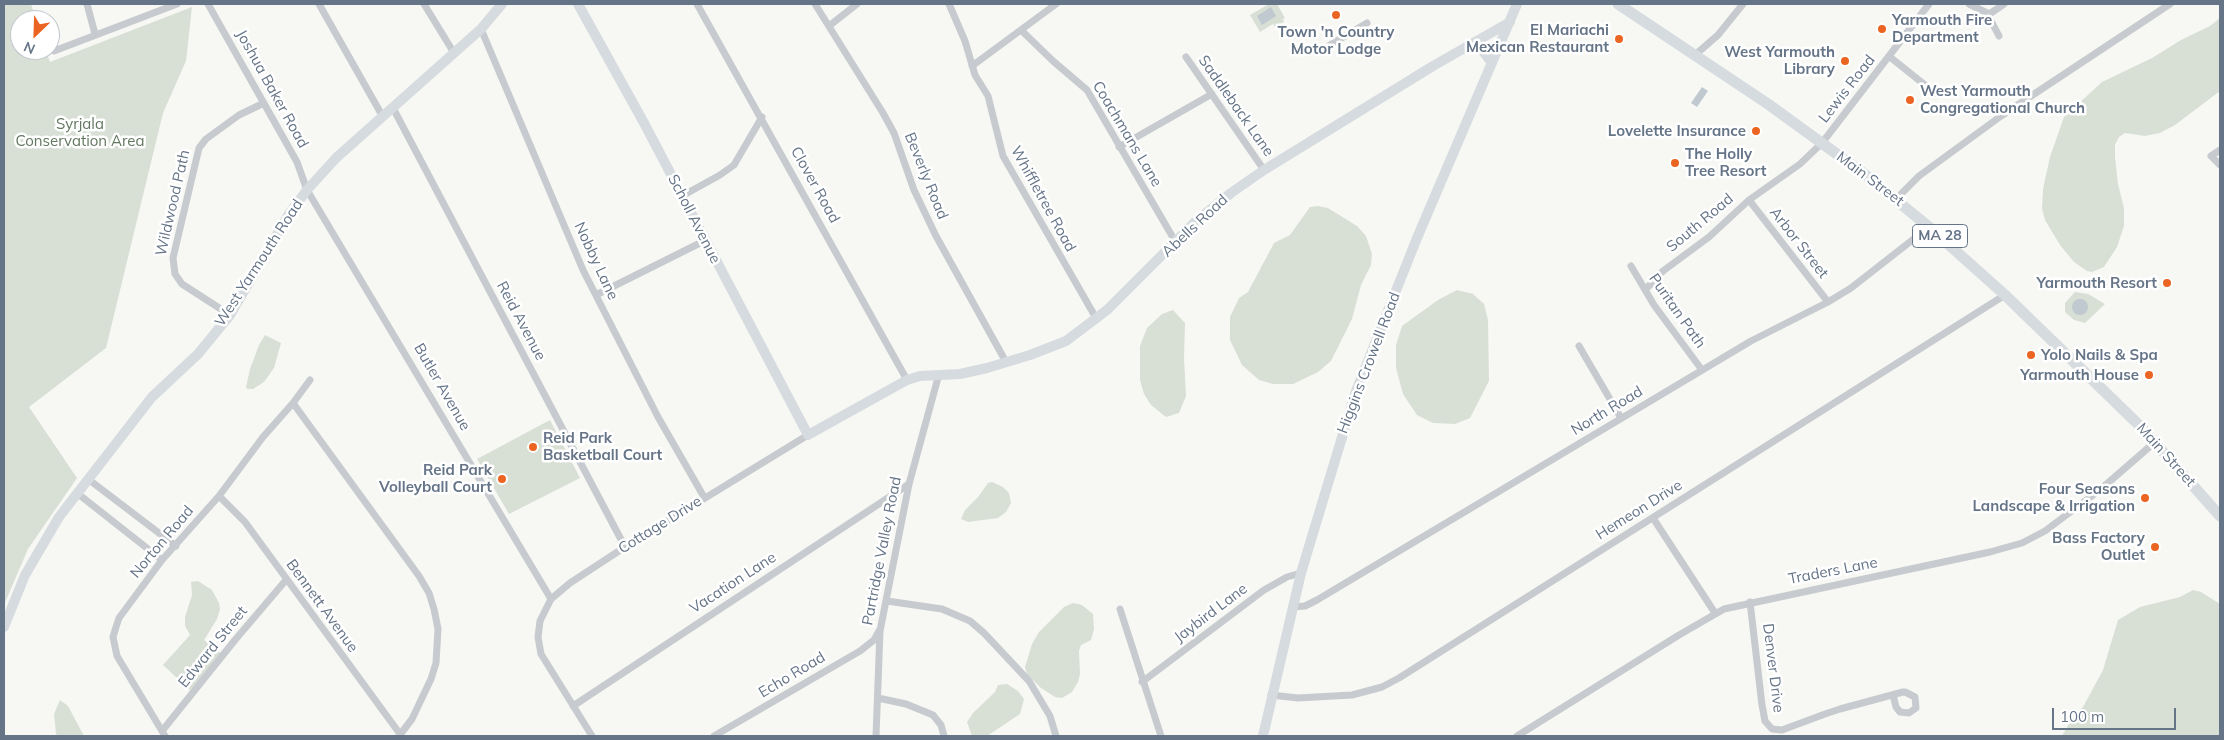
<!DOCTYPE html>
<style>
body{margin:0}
#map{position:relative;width:2224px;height:740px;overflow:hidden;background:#f7f8f4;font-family:Mulish,sans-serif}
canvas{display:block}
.frame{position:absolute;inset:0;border:5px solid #657487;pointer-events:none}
.north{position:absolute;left:10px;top:10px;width:50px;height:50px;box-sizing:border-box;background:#fff;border:1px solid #c1c7cf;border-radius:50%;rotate:204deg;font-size:14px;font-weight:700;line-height:20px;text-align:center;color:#657487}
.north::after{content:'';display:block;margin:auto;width:18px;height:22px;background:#eb6421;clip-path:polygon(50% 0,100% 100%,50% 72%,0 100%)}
.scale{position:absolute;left:2052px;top:708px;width:124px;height:22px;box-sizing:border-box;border:2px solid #657487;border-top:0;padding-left:6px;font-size:15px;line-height:18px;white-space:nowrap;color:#657487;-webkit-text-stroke:4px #fff;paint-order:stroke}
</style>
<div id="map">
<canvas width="2224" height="740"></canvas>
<div class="frame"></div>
<div class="north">N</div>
<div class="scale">100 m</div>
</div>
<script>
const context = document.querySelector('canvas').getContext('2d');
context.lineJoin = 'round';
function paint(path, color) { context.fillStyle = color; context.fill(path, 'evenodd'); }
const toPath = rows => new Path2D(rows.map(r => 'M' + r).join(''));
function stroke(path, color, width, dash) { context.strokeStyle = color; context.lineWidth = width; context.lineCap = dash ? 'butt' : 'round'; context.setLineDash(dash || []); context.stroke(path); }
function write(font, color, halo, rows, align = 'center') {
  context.font = font + ' Mulish,sans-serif'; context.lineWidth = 5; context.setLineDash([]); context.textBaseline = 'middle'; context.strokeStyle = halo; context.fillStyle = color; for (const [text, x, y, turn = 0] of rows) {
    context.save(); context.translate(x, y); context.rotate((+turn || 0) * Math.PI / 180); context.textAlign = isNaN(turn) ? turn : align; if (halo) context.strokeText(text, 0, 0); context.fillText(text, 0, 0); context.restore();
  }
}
const green = toPath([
 [4,4,31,4,36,20,20,20,20,50,46,50,50,62,192,7,186,61,163,113,106,348,29,407,77,478,28,549,4,605],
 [1269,4,1277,4,1285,18,1283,19,1284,22,1275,27,1273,24,1260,32,1250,15],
 [2220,18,2220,91,2175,125,2160,133,2145,136,2125,133,2119,137,2115,145,2115,157,2118,184,2124,208,2124,226,2117,247,2104,267,2092,272,2087,271,2074,262,2060,245,2045,220,2042,209,2043,189,2050,157,2064,117,2102,82,2152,58,2181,40,2210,26],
 [1318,206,1328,208,1357,226,1366,236,1372,254,1371,265,1361,285,1352,319,1331,361,1318,372,1293,384,1273,384,1259,380,1242,365,1230,340,1230,317,1239,298,1248,292,1274,243,1290,235,1310,207],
 [1457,290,1473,294,1484,304,1488,320,1489,381,1470,418,1455,424,1433,423,1417,415,1403,394,1396,368,1396,345,1402,326,1438,300],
 [2075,292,2088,294,2105,304,2085,323,2074,320,2065,312,2065,303],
 [1173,310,1185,323,1184,358,1186,396,1179,413,1166,417,1151,405,1144,394,1140,380,1140,346,1147,328,1162,314],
 [265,335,281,343,274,368,264,382,253,389,247,389,246,387,250,369,259,345],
 [550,420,580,478,509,514,477,459],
 [992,482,1003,487,1009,493,1011,503,1006,512,998,518,968,522,961,519,965,510,978,497,988,483],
 [198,581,212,590,219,603,220,609,217,619,204,640,223,655,190,690,163,665,190,635,185,626,185,617,192,595,191,582],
 [2193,590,2201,592,2220,604,2220,736,2062,736,2070,722,2083,707,2103,670,2118,620,2140,607,2180,597],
 [1073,603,1082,605,1093,614,1094,629,1091,640,1081,645,1079,651,1080,674,1078,682,1072,692,1062,698,1055,697,1041,688,1027,674,1025,667,1032,644,1039,632,1064,607],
 [1007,684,1018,691,1024,699,1020,714,987,736,972,736,967,722,973,713,995,692,998,685],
 [60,700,68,706,84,736,58,736,56,734,54,714]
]);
const water = toPath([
 [1271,7,1276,16,1262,25,1257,16],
 [1702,87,1708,91,1697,107,1691,103],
 '2072 307a8 8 0 1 1 16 0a8 8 0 1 1-16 0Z'
]);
const street = toPath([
 [87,4,95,34],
 [208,4,297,162,307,190,551,599],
 [319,4,383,117],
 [424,4,454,53],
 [697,4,907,380],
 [815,4,883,113,894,133,914,190,936,236,1006,362],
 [949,4,965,41,975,75,988,96,1003,156,1096,318],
 [1969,4,1987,13,1991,13,2004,4],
 [1987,13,1999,36],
 [829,26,857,4],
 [481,29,583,270,658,417,704,497],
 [1022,31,1053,61,1087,90,1175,241],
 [1330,45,1367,23],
 [54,51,177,4],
 [1695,55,1718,35,1743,4],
 [1186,57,1264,170],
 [1890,57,1935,93],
 [972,66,1056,4],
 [393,108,625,547],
 [1119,147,1212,94],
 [2220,150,2211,156,2220,165],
 [682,196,720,175,734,165,762,117],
 [1896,199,1919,176,2001,116,2170,4],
 [1749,200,1828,302],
 [1631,266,1654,305,1702,370],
 [1645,290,1663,271,1709,237,1749,200,1800,164,1822,143,1929,4],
 [596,295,704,241],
 [230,315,182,284,175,274,173,258,199,148,206,139,239,115,264,103],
 [1579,346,1621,418],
 [293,403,419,576,429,593,434,609,438,629,436,663,431,679,412,719,399,736],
 [88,479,176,546],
 [77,493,162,560],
 [219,496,245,522,400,734],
 [1653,518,1715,613],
 [887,601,942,609,970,621,984,633,1029,681,1050,716,1056,736],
 [1750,602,1762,705,1765,721,1772,729,1782,730,1825,714,1840,709,1903,692,1905,692,1915,697,1916,708,1909,713,1900,712,1896,707,1893,695],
 [1292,607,1305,606,1317,600,1751,341,1828,302,1851,288,1929,227],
 [1120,609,1161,736],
 [1142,682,1264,590,1287,577,1301,573],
 [1271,695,1298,698,1352,695,1382,687,1399,678,2005,295],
 [878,698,906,704,933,715,941,725,944,736],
 [573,706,909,484],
 [162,731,235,640,286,580],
 [165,736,117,656,113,637,116,627,119,618,162,560,219,496,263,437,293,403,310,380],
 [592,736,541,654,538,637,540,621,551,599,570,583,625,547,808,435],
 [714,736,860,651,874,640,879,631],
 [876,736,880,631,909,484,939,374],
 [1517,736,1679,635,1724,609,1990,552,2022,543,2045,531,2101,489,2155,442]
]);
const secondary = toPath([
 [578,4,644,123,808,435,907,380,920,376,960,374,987,368,1030,355,1066,341,1107,310,1194,223,1231,193,1264,170,1433,66,1510,22],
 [1476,42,1492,63],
 [4,627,25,575,59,517,152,397,198,354,230,315,289,214,307,190,336,158,481,29,502,4],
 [1263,736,1301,573,1356,391,1417,238,1517,4]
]);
const primary = toPath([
 [1618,4,1768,104,1863,173,1929,227,2005,295,2140,426,2220,516]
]);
const markers = [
 [1336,15,5,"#eb6421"],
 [1882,29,5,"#eb6421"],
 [1619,39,5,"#eb6421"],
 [1845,61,5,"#eb6421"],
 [1910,100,5,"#eb6421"],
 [1756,131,5,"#eb6421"],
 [1675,163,5,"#eb6421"],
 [2167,283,5,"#eb6421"],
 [2031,355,5,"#eb6421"],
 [2149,375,5,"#eb6421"],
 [533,447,5,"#eb6421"],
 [502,479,5,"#eb6421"],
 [2145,498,5,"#eb6421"],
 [2155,547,5,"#eb6421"]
];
const shields = [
 [1940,236,55]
];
const shieldNames = [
 ["MA 28",1940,236]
];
const poiNames = [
 ["Yarmouth Fire",1892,20,"left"],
 ["Department",1892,37,"left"],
 ["El Mariachi",1609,30],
 ["Mexican Restaurant",1609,47],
 ["Town 'n Country",1336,32,"center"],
 ["Motor Lodge",1336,49,"center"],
 ["West Yarmouth",1835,52],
 ["Library",1835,69],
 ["West Yarmouth",1920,91,"left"],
 ["Congregational Church",1920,108,"left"],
 ["Lovelette Insurance",1746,131],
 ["The Holly",1685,154,"left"],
 ["Tree Resort",1685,171,"left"],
 ["Yarmouth Resort",2157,283],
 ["Yolo Nails & Spa",2041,355,"left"],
 ["Yarmouth House",2139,375],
 ["Reid Park",543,438,"left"],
 ["Basketball Court",543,455,"left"],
 ["Reid Park",492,470],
 ["Volleyball Court",492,487],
 ["Four Seasons",2135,489],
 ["Landscape & Irrigation",2135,506],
 ["Bass Factory",2145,538],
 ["Outlet",2145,555]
];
const streetNames = [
 ["Joshua Baker Road",272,89,61],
 ["Lewis Road",1847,89,-52],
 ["Saddleback Lane",1236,106,55],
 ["Coachmans Lane",1127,134,59],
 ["Beverly Road",926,176,68],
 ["Main Street",1870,179,37],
 ["Clover Road",815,185,61],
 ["Whiffletree Road",1043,199,61],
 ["Wildwood Path",173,203,-77],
 ["Scholl Avenue",694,219,63],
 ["South Road",1700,223,-40],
 ["Abells Road",1195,226,-43],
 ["Arbor Street",1799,243,52],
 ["Nobby Lane",596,261,65],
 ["West Yarmouth Road",259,263,-57],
 ["Puritan Path",1677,311,55],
 ["Reid Avenue",521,321,62],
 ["Higgins Crowell Road",1369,363,-69],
 ["Butler Avenue",442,387,60],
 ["North Road",1607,411,-31],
 ["Main Street",2166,455,48],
 ["Hemeon Drive",1639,510,-32],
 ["Cottage Drive",660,525,-32],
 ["Norton Road",162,542,-50],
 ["Partridge Valley Road",882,551,-79],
 ["Traders Lane",1833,571,-11],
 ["Vacation Lane",733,583,-33],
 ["Bennett Avenue",322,606,54],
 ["Jaybird Lane",1211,613,-37],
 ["Edward Street",213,647,-51],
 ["Denver Drive",1773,668,83],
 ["Echo Road",792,675,-31]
];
const parkNames = [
 ["Syrjala",80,124],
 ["Conservation Area",80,141]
];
paint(green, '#d8dfd5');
paint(water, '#c0c9d0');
stroke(street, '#c7cace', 7);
stroke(secondary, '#d6dbdf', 10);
stroke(primary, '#d6dbdf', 11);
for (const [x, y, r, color] of markers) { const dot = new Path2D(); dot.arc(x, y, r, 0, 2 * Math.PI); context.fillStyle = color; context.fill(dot); stroke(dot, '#fff', 2); }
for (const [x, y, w] of shields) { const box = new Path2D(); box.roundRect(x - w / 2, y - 11.5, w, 23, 4); context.fillStyle = '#fff'; context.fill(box); stroke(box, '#657487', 1); }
write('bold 14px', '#657487', null, shieldNames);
write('bold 15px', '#657487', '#fff', poiNames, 'right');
write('15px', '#657487', '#fff', streetNames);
write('15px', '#637860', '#fff', parkNames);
</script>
